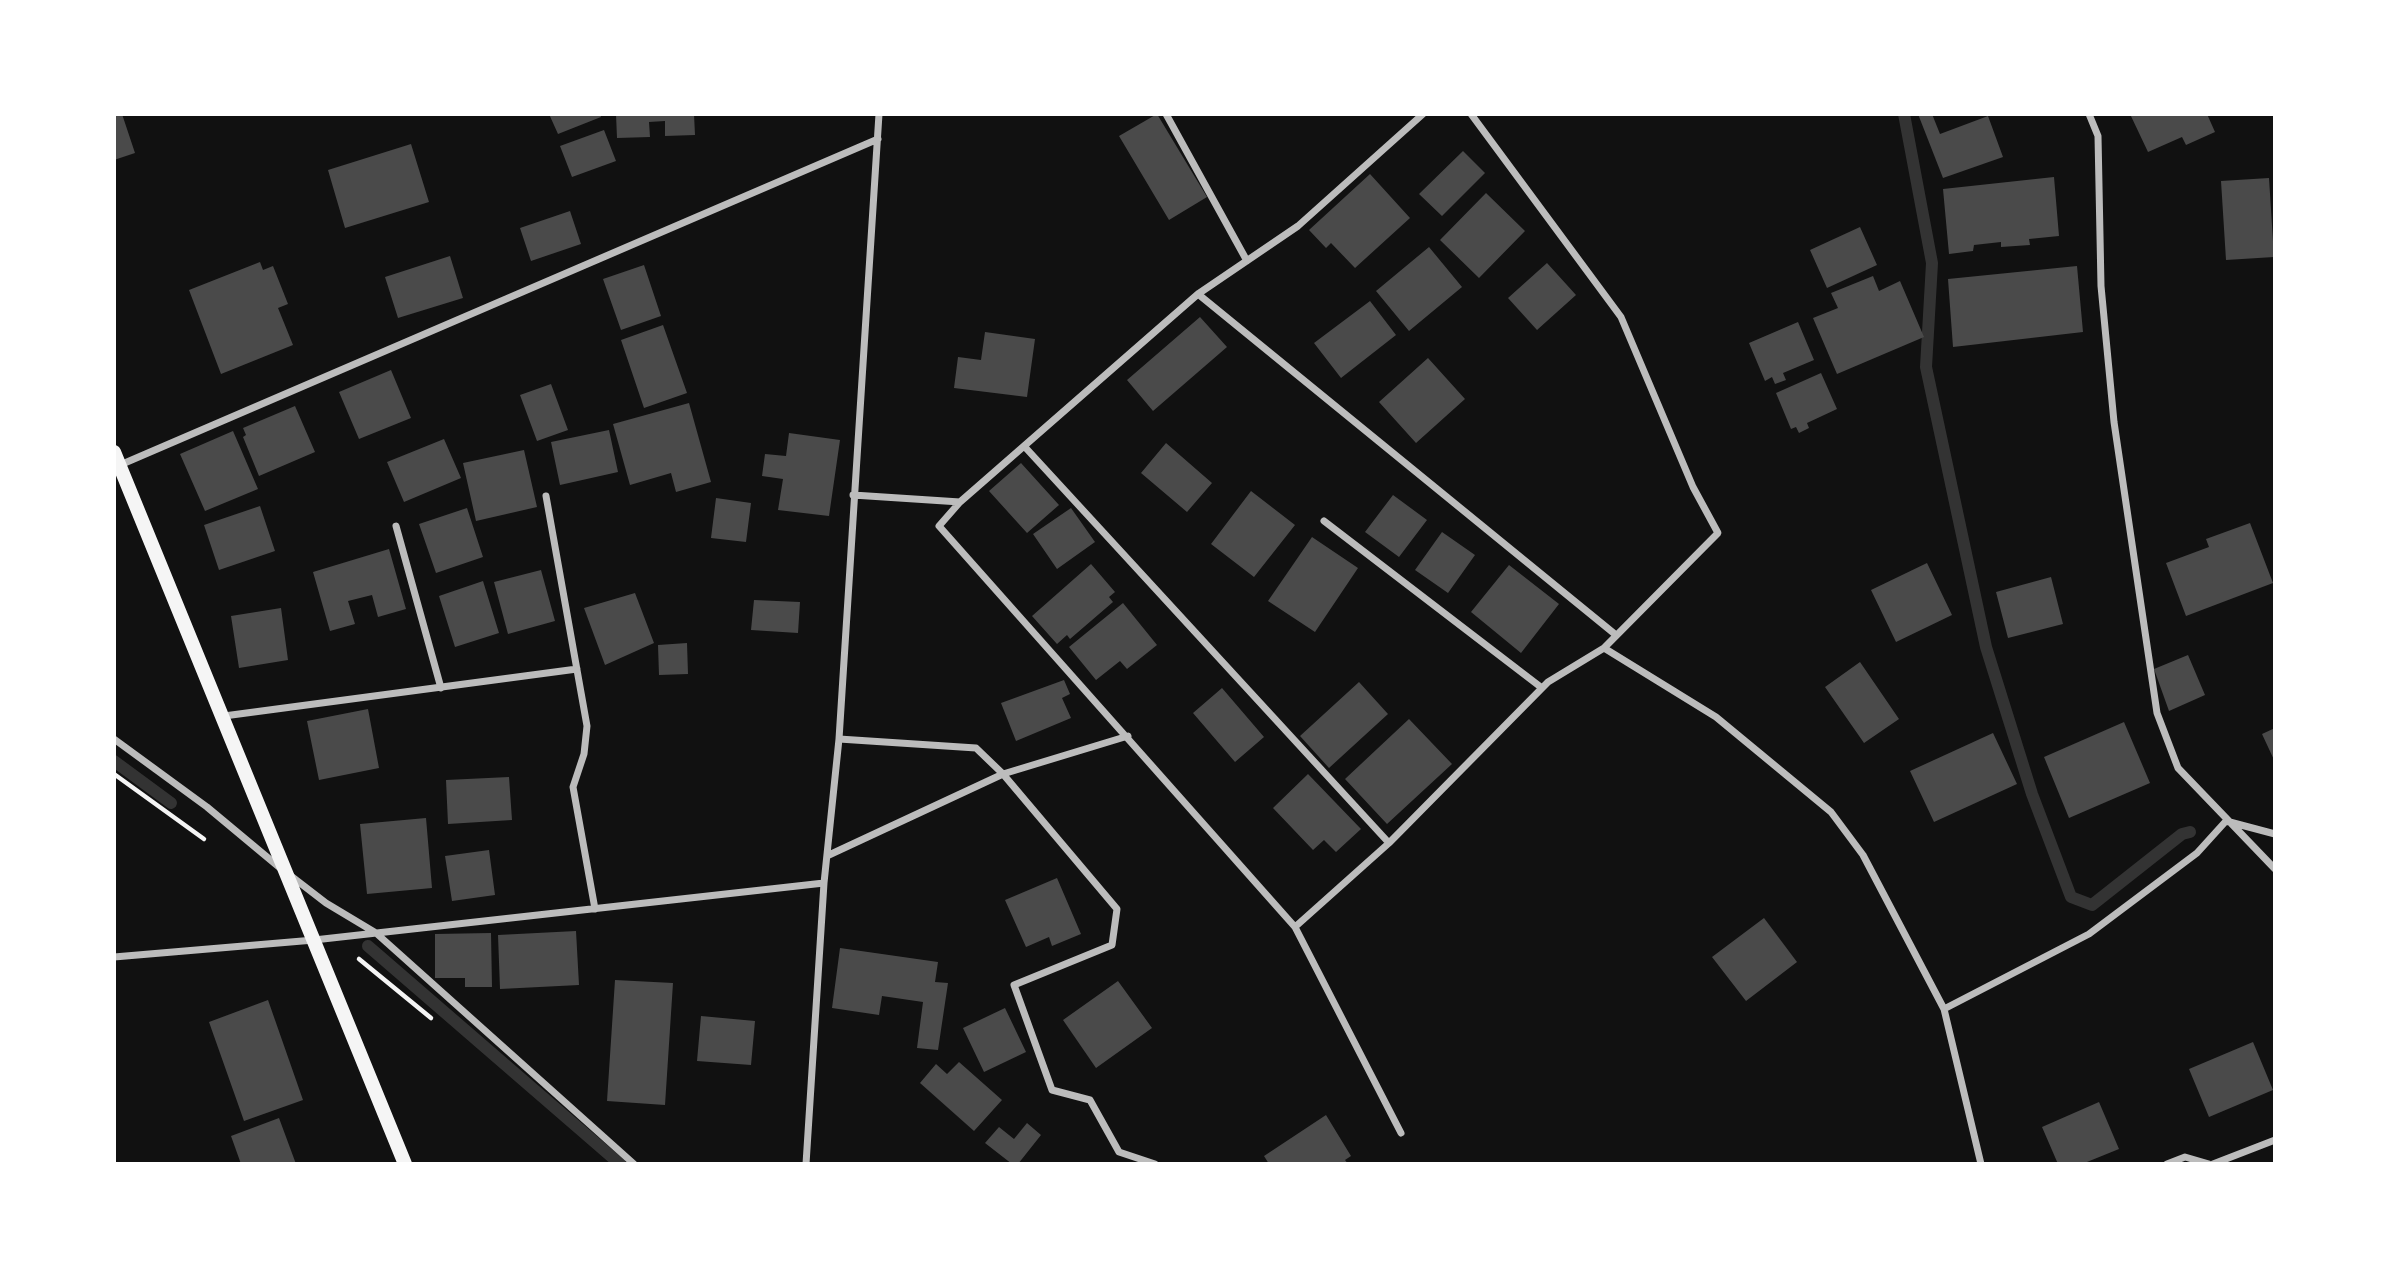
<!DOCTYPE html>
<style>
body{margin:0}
#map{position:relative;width:2389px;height:1278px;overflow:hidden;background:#111;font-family:Figtree,sans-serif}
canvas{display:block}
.frame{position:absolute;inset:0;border:116px solid #fff;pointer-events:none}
</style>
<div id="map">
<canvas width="2389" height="1278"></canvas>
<div class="frame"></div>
</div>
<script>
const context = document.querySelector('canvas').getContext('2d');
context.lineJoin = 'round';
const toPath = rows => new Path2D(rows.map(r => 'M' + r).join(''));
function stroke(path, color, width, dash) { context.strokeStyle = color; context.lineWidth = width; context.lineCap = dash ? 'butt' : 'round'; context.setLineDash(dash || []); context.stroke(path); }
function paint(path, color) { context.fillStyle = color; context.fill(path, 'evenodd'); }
const stream = toPath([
 [1904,114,1932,263,1926,367,1986,647,2032,794,2071,897,2092,905,2182,834,2190,832],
 [114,761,171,803],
 [368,946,620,1164]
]);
const building = toPath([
 [114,114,122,114,135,153,114,160],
 [549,114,600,114,601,117,558,134],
 [616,114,694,114,695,135,665,136,665,121,649,122,650,137,617,138],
 [1157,114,1207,197,1169,220,1119,136],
 [1918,114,1932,114,1940,134,1988,116,2003,157,1943,178],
 [2130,114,2207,114,2215,132,2186,145,2182,137,2148,152],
 [604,130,616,161,572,177,560,146],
 [411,144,429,202,345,228,328,170],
 [1463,151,1485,173,1442,216,1419,194],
 [1370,174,1410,218,1355,268,1331,243,1326,248,1309,230],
 [2054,177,2059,236,2029,239,2030,245,2001,247,2001,242,1974,245,1973,251,1949,254,1943,189],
 [2269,178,2274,257,2226,260,2221,181],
 [1486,193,1525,231,1479,278,1440,240],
 [570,211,581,244,531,261,520,228],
 [1860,227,1877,265,1827,288,1810,250],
 [1429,247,1462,287,1409,331,1376,291],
 [450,256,463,298,398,318,385,277],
 [260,262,263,270,273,266,288,304,278,308,293,345,221,374,189,290],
 [1547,263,1576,295,1537,330,1508,298],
 [644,265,661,316,621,330,603,279],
 [2077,266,2083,332,1953,347,1948,279],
 [1873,276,1879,291,1900,281,1924,337,1837,374,1813,318,1838,308,1831,293],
 [1370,301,1396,335,1341,378,1314,343],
 [1200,317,1227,347,1153,411,1127,380],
 [1798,322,1814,360,1783,373,1786,380,1775,384,1772,377,1765,381,1749,343],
 [663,325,687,393,644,408,621,340],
 [985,332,1035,339,1027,397,954,388,958,357,981,360],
 [1428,358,1465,399,1416,443,1379,402],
 [391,370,411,418,359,439,339,392],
 [1821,373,1837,409,1807,423,1809,428,1799,433,1796,427,1791,429,1776,393],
 [551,384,568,430,537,441,520,395],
 [689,403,711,482,676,492,671,473,630,485,613,424],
 [295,406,315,452,259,476,243,437,246,435,243,428],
 [609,430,618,472,560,485,551,442],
 [233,431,258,489,205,511,180,454],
 [789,433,840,440,829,516,778,510,783,479,762,476,765,454,786,456],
 [444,439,461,478,404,502,387,462],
 [1166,443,1212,483,1187,512,1141,473],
 [524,450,537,507,476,521,463,463],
 [1021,463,1059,505,1027,533,989,491],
 [1251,491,1295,525,1254,577,1211,544],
 [1393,495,1427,520,1399,557,1365,532],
 [716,498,751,503,746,542,711,538],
 [260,506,275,551,219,570,204,525],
 [467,508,483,557,436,573,419,524],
 [1071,508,1095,542,1057,569,1033,534],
 [2250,523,2273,583,2186,616,2166,563,2209,547,2206,539],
 [1442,532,1475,555,1448,593,1415,570],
 [1312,537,1358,568,1315,632,1268,601],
 [389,549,406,609,378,617,372,595,348,601,355,624,330,631,313,572],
 [1927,563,1952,615,1896,642,1871,590],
 [1091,564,1115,592,1109,597,1113,602,1070,639,1067,635,1057,644,1032,616],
 [1509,565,1559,604,1521,653,1471,612],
 [541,570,555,621,508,634,494,582],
 [2051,577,2063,624,2008,638,1996,592],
 [483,581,499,633,455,647,439,596],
 [635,593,654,643,605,665,584,608],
 [754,600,800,602,798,633,751,630],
 [1123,603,1157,645,1127,669,1120,661,1096,680,1069,647],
 [281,608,288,660,239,668,231,616],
 [687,643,688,674,659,675,658,645],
 [2188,655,2205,695,2169,711,2154,669],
 [1860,662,1899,719,1864,743,1825,687],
 [1064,680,1070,694,1062,698,1071,718,1016,741,1001,703],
 [1359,682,1388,714,1329,768,1300,736],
 [1222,688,1264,737,1235,762,1193,713],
 [368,709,379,768,319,780,307,721],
 [1409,719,1452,764,1387,824,1345,779],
 [2124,722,2150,783,2069,818,2044,757],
 [2275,728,2275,762,2262,734],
 [1993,733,2017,784,1934,822,1910,771],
 [1308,774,1361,829,1336,852,1324,840,1313,850,1273,808],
 [509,777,512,820,448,824,446,780],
 [426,818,432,888,367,894,360,824],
 [489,850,495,895,452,901,445,856],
 [1057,878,1081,934,1052,946,1049,937,1026,947,1005,900],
 [1764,918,1797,962,1746,1001,1712,957],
 [576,931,579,985,500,989,498,935],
 [491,933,492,987,465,987,465,978,435,978,435,934],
 [840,948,938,962,935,982,948,983,938,1050,917,1048,923,1002,882,996,879,1015,832,1008],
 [615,980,673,983,665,1105,607,1101],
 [1118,981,1152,1028,1096,1068,1063,1020],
 [268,1000,303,1100,244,1121,209,1022],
 [1005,1008,1026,1052,984,1072,963,1028],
 [701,1016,755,1021,751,1065,697,1061],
 [2253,1042,2273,1090,2209,1117,2189,1069],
 [959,1062,1002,1100,974,1131,920,1083,936,1064,947,1074],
 [2099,1102,2119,1149,2082,1164,2058,1164,2042,1127],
 [1326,1115,1351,1156,1345,1160,1348,1164,1269,1164,1264,1156],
 [279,1118,296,1164,241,1164,231,1136],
 [1027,1123,1041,1135,1018,1164,1012,1164,985,1143,999,1127,1014,1139]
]);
const path = toPath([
 [114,774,204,839],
 [359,959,431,1018]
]);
const minor = toPath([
 [1166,114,1247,261],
 [2089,114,2098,136,2101,286,2114,422,2157,713,2178,768,2275,869],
 [1198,294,1616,635],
 [1024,446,1389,843],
 [120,465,878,139],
 [853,495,960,502,1198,294,1298,226,1423,114],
 [546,496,587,726,584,754,573,787,595,909],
 [960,502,939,526,1295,927,1401,1133],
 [1324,521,1542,688],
 [396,526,441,688],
 [1604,648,1716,717,1831,812,1863,855,1944,1009,1981,1164],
 [224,716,577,669],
 [114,739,207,807,279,867],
 [839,739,976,748,1003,774,1117,909,1112,945,1014,985,1052,1090,1090,1100,1119,1152,1155,1164],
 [2226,821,2275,834],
 [829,855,1003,774,1128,736],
 [291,876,326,903,376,933,634,1164],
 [1295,927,1389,843,1548,682,1604,648,1718,533,1693,487,1621,317,1471,114],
 [114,957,314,940,824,883],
 [1944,1009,2089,934,2197,853,2226,821],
 [806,1164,824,883,839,739,879,114],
 [2167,1164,2185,1157,2209,1164],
 [2213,1164,2275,1140]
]);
const secondary = toPath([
 [114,452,405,1164]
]);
stroke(stream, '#333', 12);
paint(building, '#4a4a4a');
stroke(path, '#f5f5f5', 4.5);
stroke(minor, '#bcbcbc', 7);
stroke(secondary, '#f5f5f5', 14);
</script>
